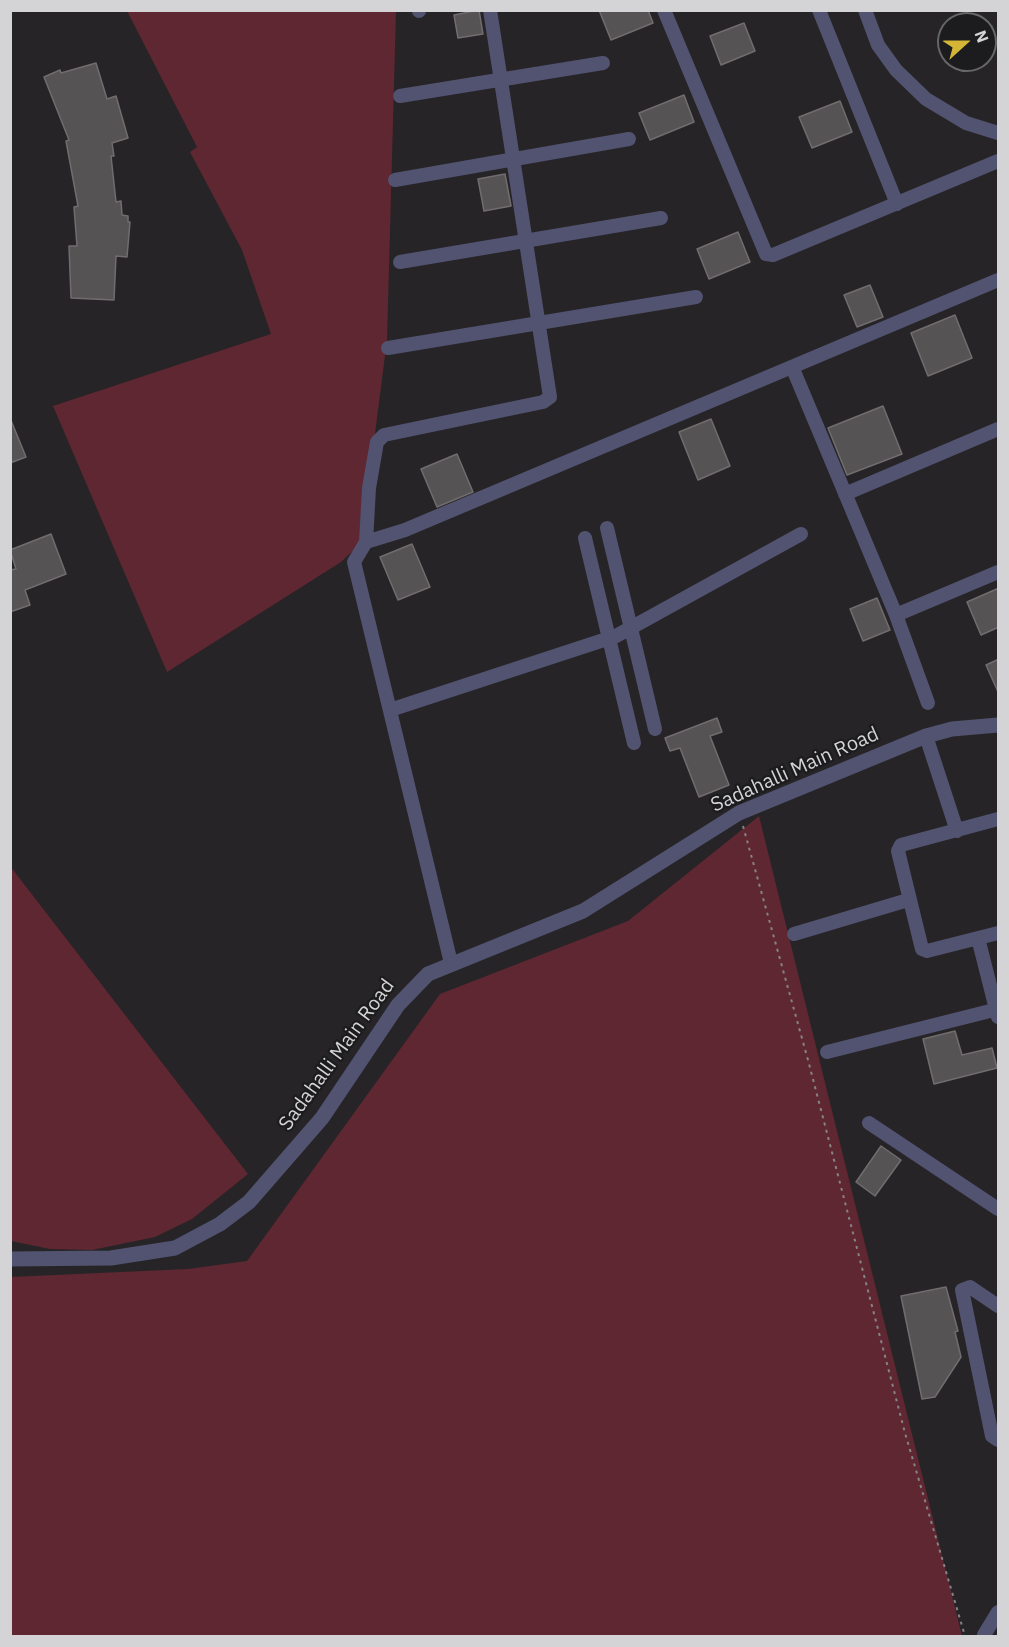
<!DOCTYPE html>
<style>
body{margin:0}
#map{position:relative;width:1009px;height:1647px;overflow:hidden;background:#262427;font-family:"IBM Plex Sans",sans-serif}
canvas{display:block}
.frame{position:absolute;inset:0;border:12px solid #d4d3d5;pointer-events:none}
.north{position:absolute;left:937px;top:12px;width:60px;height:60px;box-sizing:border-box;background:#1c1b1d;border:2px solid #666567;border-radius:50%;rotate:69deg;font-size:16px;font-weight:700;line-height:24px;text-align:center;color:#d4d3d5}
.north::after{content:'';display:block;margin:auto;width:21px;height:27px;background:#d4b535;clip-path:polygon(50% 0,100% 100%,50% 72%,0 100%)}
</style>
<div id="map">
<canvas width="1009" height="1647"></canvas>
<div class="frame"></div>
<div class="north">N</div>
</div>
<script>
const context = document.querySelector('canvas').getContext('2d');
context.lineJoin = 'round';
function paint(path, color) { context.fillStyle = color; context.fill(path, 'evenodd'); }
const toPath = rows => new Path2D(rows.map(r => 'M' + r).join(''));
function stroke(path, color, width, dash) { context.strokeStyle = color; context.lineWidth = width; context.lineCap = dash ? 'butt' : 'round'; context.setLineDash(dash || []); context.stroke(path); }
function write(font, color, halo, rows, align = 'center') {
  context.font = font + ' "IBM Plex Sans",sans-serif'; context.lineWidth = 4.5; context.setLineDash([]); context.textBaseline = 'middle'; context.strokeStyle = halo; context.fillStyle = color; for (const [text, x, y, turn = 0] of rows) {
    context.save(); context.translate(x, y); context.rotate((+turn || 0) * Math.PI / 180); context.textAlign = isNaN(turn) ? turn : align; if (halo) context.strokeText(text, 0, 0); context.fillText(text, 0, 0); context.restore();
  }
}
const green = toPath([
 [127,11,396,11,387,340,361,543,341,562,167,672,53,406,271,334,242,250,190,152,197,147],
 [759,816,962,1636,11,1636,10,1277,188,1269,247,1261,440,994,628,921],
 [10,866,248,1174,192,1219,155,1237,92,1250,50,1249,11,1241]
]);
const building = toPath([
 [479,10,483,34,458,38,454,15,479,10],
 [599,10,648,10,653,23,611,40,599,10],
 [744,23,755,51,721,65,710,36,744,23],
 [96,63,107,99,116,96,128,138,112,143,114,156,111,156,116,202,121,201,122,215,128,216,128,222,130,222,127,257,116,256,114,300,71,298,69,246,77,246,74,207,78,206,66,141,69,140,44,77,60,70,61,73,96,63],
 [684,95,694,122,650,140,639,113,684,95],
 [840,101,852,132,812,148,799,117,840,101],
 [505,174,511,206,484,211,478,179,505,174],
 [738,232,750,262,709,279,697,249,738,232],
 [870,285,883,317,857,327,844,295,870,285],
 [955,315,972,358,928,376,911,333,955,315],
 [883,406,902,454,847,475,828,428,883,406],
 [10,418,26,457,10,463,10,418],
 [711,419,730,466,698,480,679,432,711,419],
 [457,454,473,492,437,507,421,469,457,454],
 [51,534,66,574,25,590,30,605,10,612,10,570,16,569,10,550,51,534],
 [412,544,430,587,398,600,380,557,412,544],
 [999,588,999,627,981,635,967,602,999,588],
 [877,598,890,630,863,641,850,609,877,598],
 [999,659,999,694,986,665,999,659],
 [717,718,722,732,710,736,729,785,699,797,680,748,670,751,665,738,717,718],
 [955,1031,962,1055,992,1048,997,1068,934,1084,923,1039,955,1031],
 [881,1146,901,1160,875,1196,856,1182,881,1146],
 [946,1287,958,1331,955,1332,961,1357,935,1397,922,1399,901,1296,946,1287]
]);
const path = toPath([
 [743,826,808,1060,905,1433,965,1636]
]);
const minor = toPath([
 [664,10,766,254,773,255,998,161],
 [819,10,897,204],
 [865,10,878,45,896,70,926,99,966,123,998,133],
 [419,11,419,10],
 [400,96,603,63],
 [395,180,629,139],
 [400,262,661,218],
 [388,348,696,297],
 [793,369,896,615,928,703],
 [845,494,998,429],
 [607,528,655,729],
 [585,538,634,743],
 [366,542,405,530,998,280],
 [896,615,998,572],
 [390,710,616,636,801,534],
 [926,736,957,831],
 [998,819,901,845,898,851,922,949,927,951,998,933],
 [794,934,908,900],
 [978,938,998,1017],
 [451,963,354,562,366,542,369,488,377,442,384,435,543,402,550,397,490,10],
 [827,1052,998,1009],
 [869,1123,998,1209],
 [998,1306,970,1287,962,1290,992,1436,998,1440],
 [984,1635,998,1612]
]);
const tertiary = toPath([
 [10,1259,111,1258,175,1248,220,1224,249,1202,322,1118,398,1005,428,974,583,911,739,813,926,736,952,729,998,725]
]);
const streetNames = [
 ["Sadahalli Main Road",795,770,-24],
 ["Sadahalli Main Road",337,1055,-54]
];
paint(green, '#5f2732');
paint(building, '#565355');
stroke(building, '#716d6f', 1.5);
stroke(path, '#848385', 2, [3, 4.5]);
stroke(minor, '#525370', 14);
stroke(tertiary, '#525370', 15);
write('20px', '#d4d3d5', '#1c1b1d', streetNames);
</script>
